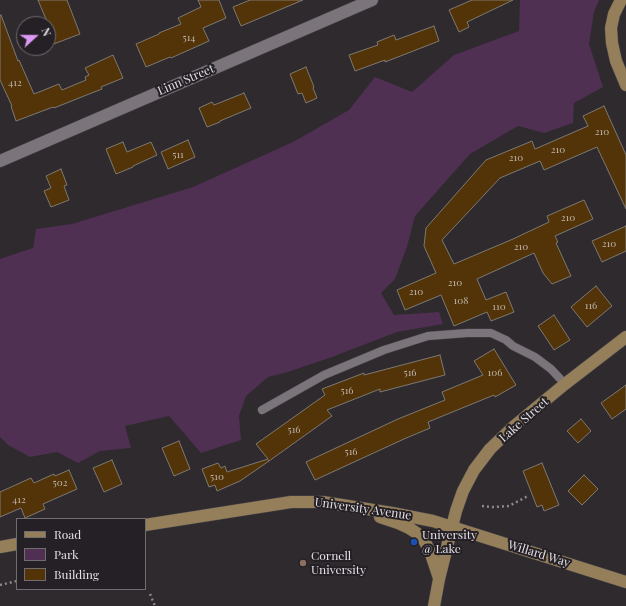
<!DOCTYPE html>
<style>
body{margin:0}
#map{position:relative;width:626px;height:606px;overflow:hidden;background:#2e2a2e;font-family:"Playfair Display",serif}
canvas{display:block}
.legend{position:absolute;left:16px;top:518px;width:130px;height:72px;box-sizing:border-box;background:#242025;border:1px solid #706d71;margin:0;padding:5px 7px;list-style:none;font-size:12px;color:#e3e0e4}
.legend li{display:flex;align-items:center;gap:8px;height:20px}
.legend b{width:20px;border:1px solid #706d71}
.north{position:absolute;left:16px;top:16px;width:40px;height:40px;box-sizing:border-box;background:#242025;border:1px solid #706d71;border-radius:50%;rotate:69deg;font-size:11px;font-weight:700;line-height:16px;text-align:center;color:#e3e0e4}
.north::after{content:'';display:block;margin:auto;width:14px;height:18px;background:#db99f5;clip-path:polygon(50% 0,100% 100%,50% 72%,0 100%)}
</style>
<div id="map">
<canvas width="626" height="606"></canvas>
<ul class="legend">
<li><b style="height:5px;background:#957e5a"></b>Road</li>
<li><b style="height:11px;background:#4f2f52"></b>Park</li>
<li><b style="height:11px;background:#523408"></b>Building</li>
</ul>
<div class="north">N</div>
</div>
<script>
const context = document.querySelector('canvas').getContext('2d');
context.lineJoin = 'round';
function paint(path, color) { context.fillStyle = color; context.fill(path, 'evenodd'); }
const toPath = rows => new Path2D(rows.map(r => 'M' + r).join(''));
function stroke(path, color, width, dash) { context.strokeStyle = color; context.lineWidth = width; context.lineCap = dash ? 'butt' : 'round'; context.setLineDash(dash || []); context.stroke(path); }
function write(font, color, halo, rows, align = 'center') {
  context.font = font + ' "Playfair Display",serif'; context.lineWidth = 4; context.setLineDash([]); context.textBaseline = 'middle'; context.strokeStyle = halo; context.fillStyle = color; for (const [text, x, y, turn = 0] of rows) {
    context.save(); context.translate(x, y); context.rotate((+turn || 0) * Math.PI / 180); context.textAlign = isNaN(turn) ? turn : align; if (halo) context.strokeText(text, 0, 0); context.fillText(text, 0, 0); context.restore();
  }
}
const green = toPath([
 [520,0,599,0,594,12,589,44,603,87,574,103,573,123,544,133,518,126,470,154,415,216,407,247,395,279,381,293,394,315,439,312,443,324,397,332,332,357,288,372,268,377,246,396,239,416,241,440,201,453,169,416,125,426,131,448,100,451,78,463,57,452,30,457,8,445,0,437,0,259,33,248,36,229,72,224,193,187,293,142,349,110,375,77,412,92,454,55,519,31]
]);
const building = toPath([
 [38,0,67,0,80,34,51,45,48,37,48,24,38,0],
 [198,0,219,0,226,18,203,28,209,41,171,58,170,57,146,67,136,44,159,34,159,33,181,24,178,18,201,7,198,0],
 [250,0,303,0,241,26,233,7,250,0],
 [472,0,513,0,467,22,469,27,459,32,449,10,472,0],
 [1,15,18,61,19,60,34,94,59,84,62,90,86,80,85,77,89,75,85,68,113,55,123,78,101,87,102,89,84,96,54,108,53,107,16,121,11,106,12,106,0,80,0,16,1,15],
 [434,26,439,41,385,62,385,60,355,71,349,55,378,45,377,42,394,35,396,40,434,26],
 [306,67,314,87,313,88,317,98,306,103,302,93,298,94,290,74,306,67],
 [244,93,251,108,220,121,220,122,207,127,199,108,212,102,214,105,244,93],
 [604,106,626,155,626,209,597,147,544,170,540,161,500,178,442,240,454,264,513,239,549,222,547,216,584,200,593,219,555,236,558,242,556,243,571,276,552,284,543,273,534,253,477,279,486,300,506,292,514,312,491,321,487,312,454,326,441,295,405,310,397,290,436,273,424,246,426,228,486,160,532,141,535,149,588,126,583,116,604,106],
 [188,140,195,157,168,169,161,152,188,140],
 [123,142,127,152,151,142,157,155,133,166,133,167,116,174,106,149,123,142],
 [61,169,67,185,64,186,69,200,51,207,44,191,51,188,46,176,61,169],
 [626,226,626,251,602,262,592,241,626,226],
 [596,286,612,306,587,327,571,307,596,286],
 [554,315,570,340,554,350,538,326,554,315],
 [494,349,516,385,495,397,494,395,428,422,430,428,404,439,315,480,306,462,398,419,445,400,442,392,483,375,474,361,494,349],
 [440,355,445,375,380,392,380,389,327,410,332,416,269,461,268,460,269,461,240,481,217,491,215,485,209,487,202,469,218,463,221,468,225,466,227,472,268,459,256,444,325,395,322,389,364,373,364,375,440,355],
 [626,385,626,409,612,419,601,403,626,385],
 [581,419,591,431,578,443,567,431,581,419],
 [179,441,190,469,174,476,162,448,179,441],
 [112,460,122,484,104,492,93,468,112,460],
 [542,463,559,505,544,511,542,505,537,507,523,471,542,463],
 [69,470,77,489,43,504,45,509,25,518,21,508,0,517,0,492,31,478,34,483,54,474,55,476,69,470],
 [584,475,598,489,582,505,568,491,584,475]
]);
const path = toPath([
 [482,506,493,507,509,506,528,496],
 [0,585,17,581],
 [150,594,155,606]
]);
const lane = toPath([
 [262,410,324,375,384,350,428,336,467,333,491,333,506,340,513,346,535,357,551,369,565,384]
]);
const street = toPath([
 [0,161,372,0]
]);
const secondary = toPath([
 [621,0,614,14,611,28,612,43,616,61,626,85],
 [380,517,398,523,409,528,421,536,425,542,431,554,439,578],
 [145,525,291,502,323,502,392,513,433,521,626,582],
 [0,547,17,544],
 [434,606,439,579,456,511,463,491,474,470,490,449,513,427,565,384,626,337]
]);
const markers = [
 [414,542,4,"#1a4fb4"],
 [303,563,4,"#8d6e63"]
];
const numberNames = [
 ["514",189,38],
 ["412",15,83],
 ["210",602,132],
 ["210",558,150],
 ["511",178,155],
 ["210",516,158],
 ["210",568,218],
 ["210",609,244],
 ["210",521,247],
 ["210",455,283],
 ["210",416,292],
 ["108",461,301],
 ["116",591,306],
 ["110",499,307],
 ["516",410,373],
 ["106",495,373],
 ["516",347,391],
 ["516",294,430],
 ["516",351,452],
 ["510",217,477],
 ["502",60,483],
 ["412",19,500]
];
const streetNames = [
 ["Linn Street",186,80,-23],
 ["Lake Street",524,420,-41],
 ["University Avenue",363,509,8],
 ["Willard Way",539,554,17]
];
const poiNames = [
 ["University",422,535],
 ["@ Lake",422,549],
 ["Cornell",311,556],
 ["University",311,570]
];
paint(green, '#4f2f52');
paint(building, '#523408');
stroke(building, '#7e7973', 1);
stroke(lane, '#4b484c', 9);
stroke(street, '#4b484c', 13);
stroke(secondary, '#4b484c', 13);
stroke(path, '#8c898d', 2.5, [2, 3]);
stroke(lane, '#7b757b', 8);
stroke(street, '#7b757b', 12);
stroke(secondary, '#957e5a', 12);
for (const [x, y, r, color] of markers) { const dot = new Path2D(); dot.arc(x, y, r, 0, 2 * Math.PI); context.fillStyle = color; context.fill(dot); stroke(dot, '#242025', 1.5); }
write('10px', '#bfb5ad', null, numberNames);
write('12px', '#e3e0e4', '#242025', streetNames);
write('12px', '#e3e0e4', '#242025', poiNames, 'left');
</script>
